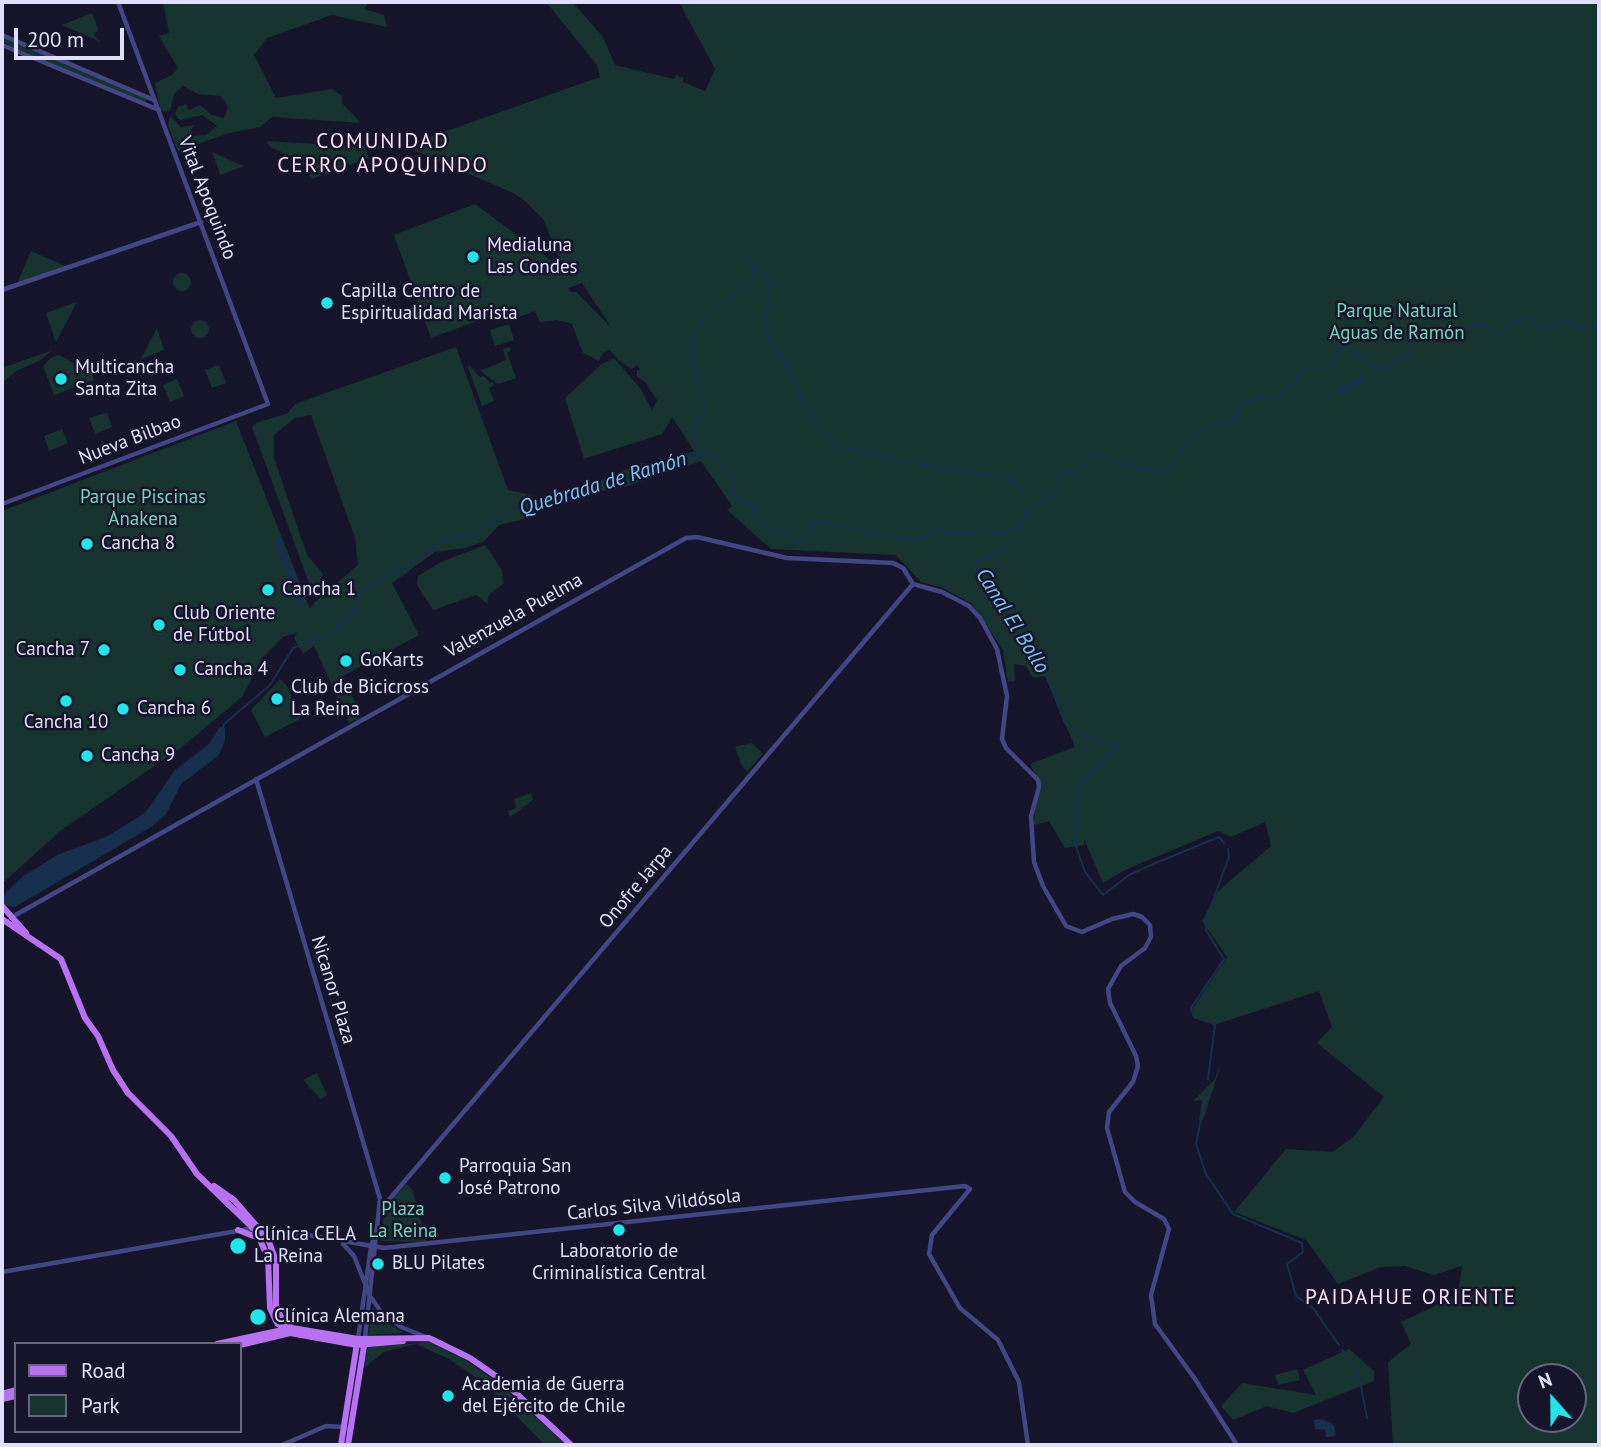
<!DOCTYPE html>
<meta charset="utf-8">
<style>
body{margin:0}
#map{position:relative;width:1601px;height:1447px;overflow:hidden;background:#16142a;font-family:"PT Sans",sans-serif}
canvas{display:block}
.frame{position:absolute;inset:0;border:4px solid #e0e0fc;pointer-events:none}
.legend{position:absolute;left:14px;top:1342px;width:228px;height:91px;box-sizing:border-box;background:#16142a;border:2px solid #67667e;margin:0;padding:9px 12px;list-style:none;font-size:21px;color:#e0e0fc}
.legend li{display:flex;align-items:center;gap:14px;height:35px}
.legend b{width:35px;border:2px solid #67667e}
.north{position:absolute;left:1517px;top:1363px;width:70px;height:70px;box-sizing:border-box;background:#16142a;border:2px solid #67667e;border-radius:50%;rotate:339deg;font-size:19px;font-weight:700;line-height:28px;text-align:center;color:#e0e0fc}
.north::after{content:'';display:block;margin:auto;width:24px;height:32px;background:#1de7ea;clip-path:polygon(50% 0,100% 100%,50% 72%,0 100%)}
.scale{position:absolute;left:14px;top:28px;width:110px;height:32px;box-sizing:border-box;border:4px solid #e0e0fc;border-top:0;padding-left:9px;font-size:21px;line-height:24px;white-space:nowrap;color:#e0e0fc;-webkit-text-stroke:5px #16142a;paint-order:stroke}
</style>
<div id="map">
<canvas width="1601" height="1447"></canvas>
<div class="frame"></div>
<ul class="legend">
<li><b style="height:9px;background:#b771f2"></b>Road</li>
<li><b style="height:19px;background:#173330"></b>Park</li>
</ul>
<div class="north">N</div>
<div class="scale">200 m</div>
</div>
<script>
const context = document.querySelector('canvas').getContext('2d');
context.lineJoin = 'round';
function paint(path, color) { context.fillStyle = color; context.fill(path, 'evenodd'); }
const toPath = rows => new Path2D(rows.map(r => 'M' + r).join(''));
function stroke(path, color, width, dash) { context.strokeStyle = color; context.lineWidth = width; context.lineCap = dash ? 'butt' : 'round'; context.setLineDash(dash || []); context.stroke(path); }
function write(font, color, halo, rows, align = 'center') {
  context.font = font + ' "PT Sans",sans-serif'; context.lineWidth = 5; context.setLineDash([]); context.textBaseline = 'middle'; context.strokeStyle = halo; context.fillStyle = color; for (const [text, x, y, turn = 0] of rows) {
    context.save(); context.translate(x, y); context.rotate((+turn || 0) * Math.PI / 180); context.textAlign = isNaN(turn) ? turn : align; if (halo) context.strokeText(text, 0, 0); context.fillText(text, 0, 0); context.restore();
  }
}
const green = toPath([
 [163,2,369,2,364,9,384,15,387,27,332,15,267,38,254,55,276,98,332,89,342,96,342,103,361,123,272,117,260,127,229,133,178,151,168,125,170,116,181,127,194,125,190,132,192,136,206,135,217,126,202,115,180,120,175,114,178,107,186,104,189,110,200,105,212,115,224,118,228,107,221,96,198,94,183,86,174,94,170,111,164,112,160,108,155,83,172,75,178,68,159,36,169,33],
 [546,2,574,4,603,37,615,65,674,79,677,74,680,78,683,76,683,82,705,91,715,69,679,2,1599,2,1599,1445,1393,1445,1388,1362,1411,1344,1401,1322,1458,1295,1462,1266,1434,1275,1405,1266,1381,1267,1338,1284,1306,1240,1234,1212,1286,1149,1333,1152,1354,1136,1384,1097,1317,1043,1332,1027,1319,991,1214,1025,1193,1018,1191,1011,1227,957,1202,921,1219,890,1271,846,1265,822,1231,837,1218,831,1125,870,1103,883,1084,839,1084,845,1065,848,1049,821,1034,825,1035,803,1041,786,1030,764,1075,747,1045,676,1033,678,1026,666,1014,664,1015,681,1008,682,1003,650,972,604,943,588,921,582,896,555,771,549,727,510,732,506,701,461,625,487,593,493,557,506,544,507,528,518,499,525,483,542,465,548,435,552,392,583,419,635,343,676,362,717,349,723,314,646,303,654,294,638,297,633,283,637,263,657,242,697,182,747,60,831,4,882,2,880,2,511,236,421,310,609,315,602,358,565,355,538,311,415,295,418,274,435,274,458,307,555,323,574,319,585,309,583,252,427,256,423,288,413,295,404,456,347,508,490,531,495,535,501,600,481,641,463,650,464,694,451,672,417,662,434,584,459,565,398,602,364,614,358,640,388,652,410,657,400,645,382,637,377,637,370,640,370,637,365,632,369,619,361,610,350,603,353,599,361,583,353,572,324,557,320,540,322,535,311,507,321,506,315,518,306,431,338,394,235,475,204,565,271,543,219,526,202,513,193,409,148,418,141,600,77,597,65],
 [582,283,611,327,576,292,571,292,568,288],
 [1531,1377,1573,1377,1573,1419,1531,1419],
 [92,13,98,29,94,36,101,42,62,25],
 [2,37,147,99,145,104,2,42],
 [266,141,365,147,369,158,312,179,298,159,270,147],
 [212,152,239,164,244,166,220,175],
 [31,251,67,267,17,284],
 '173 282a9 9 0 1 1 18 0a9 9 0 1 1-18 0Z',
 [77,302,56,342,46,313],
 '191 329a9 9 0 1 1 18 0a9 9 0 1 1-18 0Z',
 [509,324,514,340,495,346,490,330],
 [157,328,164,350,141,359],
 [510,347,511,351,507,353,516,378,498,384,480,371,506,360,503,349],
 [53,350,39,361,16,371,2,383,2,368],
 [59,355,92,373,94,380,54,395,43,366,52,357],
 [219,365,226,383,212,388,205,370],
 [470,366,480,377,484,376,490,383,493,382,494,386,489,388,494,401,482,406,468,367],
 [177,379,184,396,170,402,163,385],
 [107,412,112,427,95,434,89,418],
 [62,429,68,443,49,451,44,436],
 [485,545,502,570,503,584,489,595,487,603,476,595,433,610,417,585,418,576,441,562],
 [280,679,287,686,300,719,265,737,251,710],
 [752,743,763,754,747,772,741,764,735,747],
 [531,793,533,800,510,817,508,811,516,808,514,799],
 [1221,1064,1203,1120,1199,1121,1202,1100,1193,1101,1215,1079],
 [317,1073,327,1095,321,1099,303,1080],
 [406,1184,412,1189,427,1242,380,1241,385,1206],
 [373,1308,386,1322,404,1333,368,1335],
 [430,1342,465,1360,497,1382,566,1445,545,1445,484,1383,449,1359,416,1344,384,1352,364,1368,368,1347],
 [1349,1349,1374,1371,1374,1381,1293,1413,1267,1406,1233,1420,1221,1406,1242,1383,1316,1395,1303,1370],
 [1297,1369,1300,1380,1278,1385,1275,1375]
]);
const water = toPath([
 [1362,377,1364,383,1338,394,1336,388],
 [277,537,281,539,304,602,302,605,297,602,275,541],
 [220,727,225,728,225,740,219,755,181,784,166,814,151,827,15,907,2,905,2,896,22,877,59,854,106,837,145,813,175,770,209,744],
 [1322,1419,1334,1425,1336,1436,1326,1437,1325,1430,1315,1429,1314,1420]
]);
const stream = toPath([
 [743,256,771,282,766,320,768,338,780,353,802,399,823,432,839,447,943,469,1007,476,1021,490],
 [700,455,693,424,706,412,694,367,692,342,699,324,709,314,753,282,754,273,750,266],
 [1010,547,975,562,977,573,1006,608,1042,665,1065,723,1087,737,1119,745,1081,784,1077,802,1075,843,1085,872,1103,895,1129,875,1151,865,1219,837,1224,843],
 [223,729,224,724,270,685,293,648,333,632,347,621,362,593,379,580,408,566,442,541,476,533,508,513,599,483,632,479,702,454,715,457,730,473,735,485,732,493,737,499,751,504,766,529,786,532,793,541,801,540,816,522,823,522,882,536,919,540,939,530,966,535,978,530,1002,534,1018,528,1028,510,1045,502,1061,486,1059,479,1063,472,1077,475,1092,452,1129,466,1165,473,1194,434,1206,427,1232,422,1241,405,1260,396,1276,400,1308,367,1327,369,1333,365,1340,347,1350,347,1375,369,1387,368,1410,353,1414,338,1432,332,1461,333,1482,323,1496,334,1526,315,1533,318,1536,327,1553,327,1561,319,1582,329,1599,323],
 [1208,1079,1215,1024,1194,1017,1191,1008,1224,959,1206,930,1207,917,1229,857,1228,849],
 [1207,1089,1196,1144,1206,1174,1233,1214,1302,1243,1303,1252,1287,1264,1296,1296,1313,1308,1339,1345],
 [1342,1350,1359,1376,1367,1418]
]);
const minor = toPath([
 [2,35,154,100],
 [2,45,159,110],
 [2,290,201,222],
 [2,504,268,404,118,2],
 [913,584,942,592,969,606,980,618,997,649,1007,696,1002,739,1006,748,1038,780,1039,787,1031,816,1034,862,1043,886,1066,926,1082,932,1112,919,1133,914,1142,917,1150,925,1151,937,1145,948,1121,966,1108,989,1110,1003,1136,1056,1138,1066,1133,1082,1109,1112,1107,1128,1125,1192,1135,1202,1164,1219,1169,1229,1151,1295,1155,1324,1195,1379,1237,1445],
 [256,779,380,1199,365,1338],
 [12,917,686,538,697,537,787,558,893,563,903,568,913,584],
 [381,1209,913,584],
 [343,1244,354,1256,370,1296,382,1313,401,1327,426,1337],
 [2,1272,260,1227,384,1248,965,1186,970,1189,932,1235,929,1254,960,1308,998,1340,1019,1382,1028,1445],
 [358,1339,371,1247,376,1230],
 [282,1445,326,1426,344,1427,350,1431]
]);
const major = toPath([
 [2,906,26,933],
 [2,919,61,959,85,1018,98,1036,113,1070,128,1093,171,1136,197,1174,256,1231,268,1258,270,1308,277,1323,290,1333],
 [214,1186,234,1200,268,1239,276,1261,276,1307,282,1319,292,1328],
 [238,1230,259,1238],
 [217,1344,292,1328,358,1339,429,1338,470,1358,503,1381,571,1445],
 [240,1345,290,1333,357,1345,403,1341],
 [2,1394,16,1390],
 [2,1399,16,1396],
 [341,1445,357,1343],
 [348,1445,365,1340]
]);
const markers = [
 [473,257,7,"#1de7ea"],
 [327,303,7,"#1de7ea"],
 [61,379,7,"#1de7ea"],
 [87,544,7,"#1de7ea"],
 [268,590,7,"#1de7ea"],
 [159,625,7,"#1de7ea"],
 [104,650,7,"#1de7ea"],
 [346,661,7,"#1de7ea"],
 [180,670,7,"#1de7ea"],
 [277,699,7,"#1de7ea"],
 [66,701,7,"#1de7ea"],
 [123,709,7,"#1de7ea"],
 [87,756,7,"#1de7ea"],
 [445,1178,7,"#1de7ea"],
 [619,1230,7,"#1de7ea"],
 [238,1246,9,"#1de7ea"],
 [378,1264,7,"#1de7ea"],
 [258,1317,9,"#1de7ea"],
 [448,1396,7,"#1de7ea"]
];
const streetNames = [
 ["Vital Apoquindo",207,198,69],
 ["Nueva Bilbao",130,440,-21],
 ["Valenzuela Puelma",514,616,-29],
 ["Onofre Jarpa",636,887,-50],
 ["Nicanor Plaza",333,990,73],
 ["Carlos Silva Vildósola",654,1205,-6]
];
const poiNames = [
 ["Medialuna",487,246],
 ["Las Condes",487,268],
 ["Capilla Centro de",341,292],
 ["Espiritualidad Marista",341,314],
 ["Multicancha",75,368],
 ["Santa Zita",75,390],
 ["Cancha 8",101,544],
 ["Cancha 1",282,590],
 ["Club Oriente",173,614],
 ["de Fútbol",173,636],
 ["Cancha 7",90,650,"right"],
 ["GoKarts",360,661],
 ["Cancha 4",194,670],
 ["Club de Bicicross",291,688],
 ["La Reina",291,710],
 ["Cancha 6",137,709],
 ["Cancha 10",66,723,"center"],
 ["Cancha 9",101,756],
 ["Parroquia San",459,1167],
 ["José Patrono",459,1189],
 ["Clínica CELA",254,1235],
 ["La Reina",254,1257],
 ["Laboratorio de",619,1252,"center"],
 ["Criminalística Central",619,1274,"center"],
 ["BLU Pilates",392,1264],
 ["Clínica Alemana",274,1317],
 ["Academia de Guerra",462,1385],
 ["del Ejército de Chile",462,1407]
];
const parkNames = [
 ["Parque Natural",1397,312],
 ["Aguas de Ramón",1397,334],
 ["Parque Piscinas",143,498],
 ["Anakena",143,520],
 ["Plaza",403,1210],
 ["La Reina",403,1232]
];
const neighbourhoodNames = [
 ["COMUNIDAD",383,142],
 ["CERRO APOQUINDO",383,166],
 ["PAIDAHUE ORIENTE",1411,1298]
];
const waterNames = [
 ["Quebrada de Ramón",603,484,-17],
 ["Canal El Bollo",1012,621,58]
];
paint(green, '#173330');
paint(water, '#152f4d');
stroke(stream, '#152f4d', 2);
stroke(minor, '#434684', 4.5);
stroke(major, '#b771f2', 6);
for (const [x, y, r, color] of markers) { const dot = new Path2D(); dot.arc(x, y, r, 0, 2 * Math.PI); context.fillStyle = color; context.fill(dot); stroke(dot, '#16142a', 2.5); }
write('19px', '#e0e0fc', '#16142a', streetNames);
write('19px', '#e0e0fc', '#16142a', poiNames, 'left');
write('19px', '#71d7b5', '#16142a', parkNames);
context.letterSpacing = '2px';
write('21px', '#fce1f5', '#16142a', neighbourhoodNames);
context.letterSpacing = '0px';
write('italic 21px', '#77c4f3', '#16142a', waterNames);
</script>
